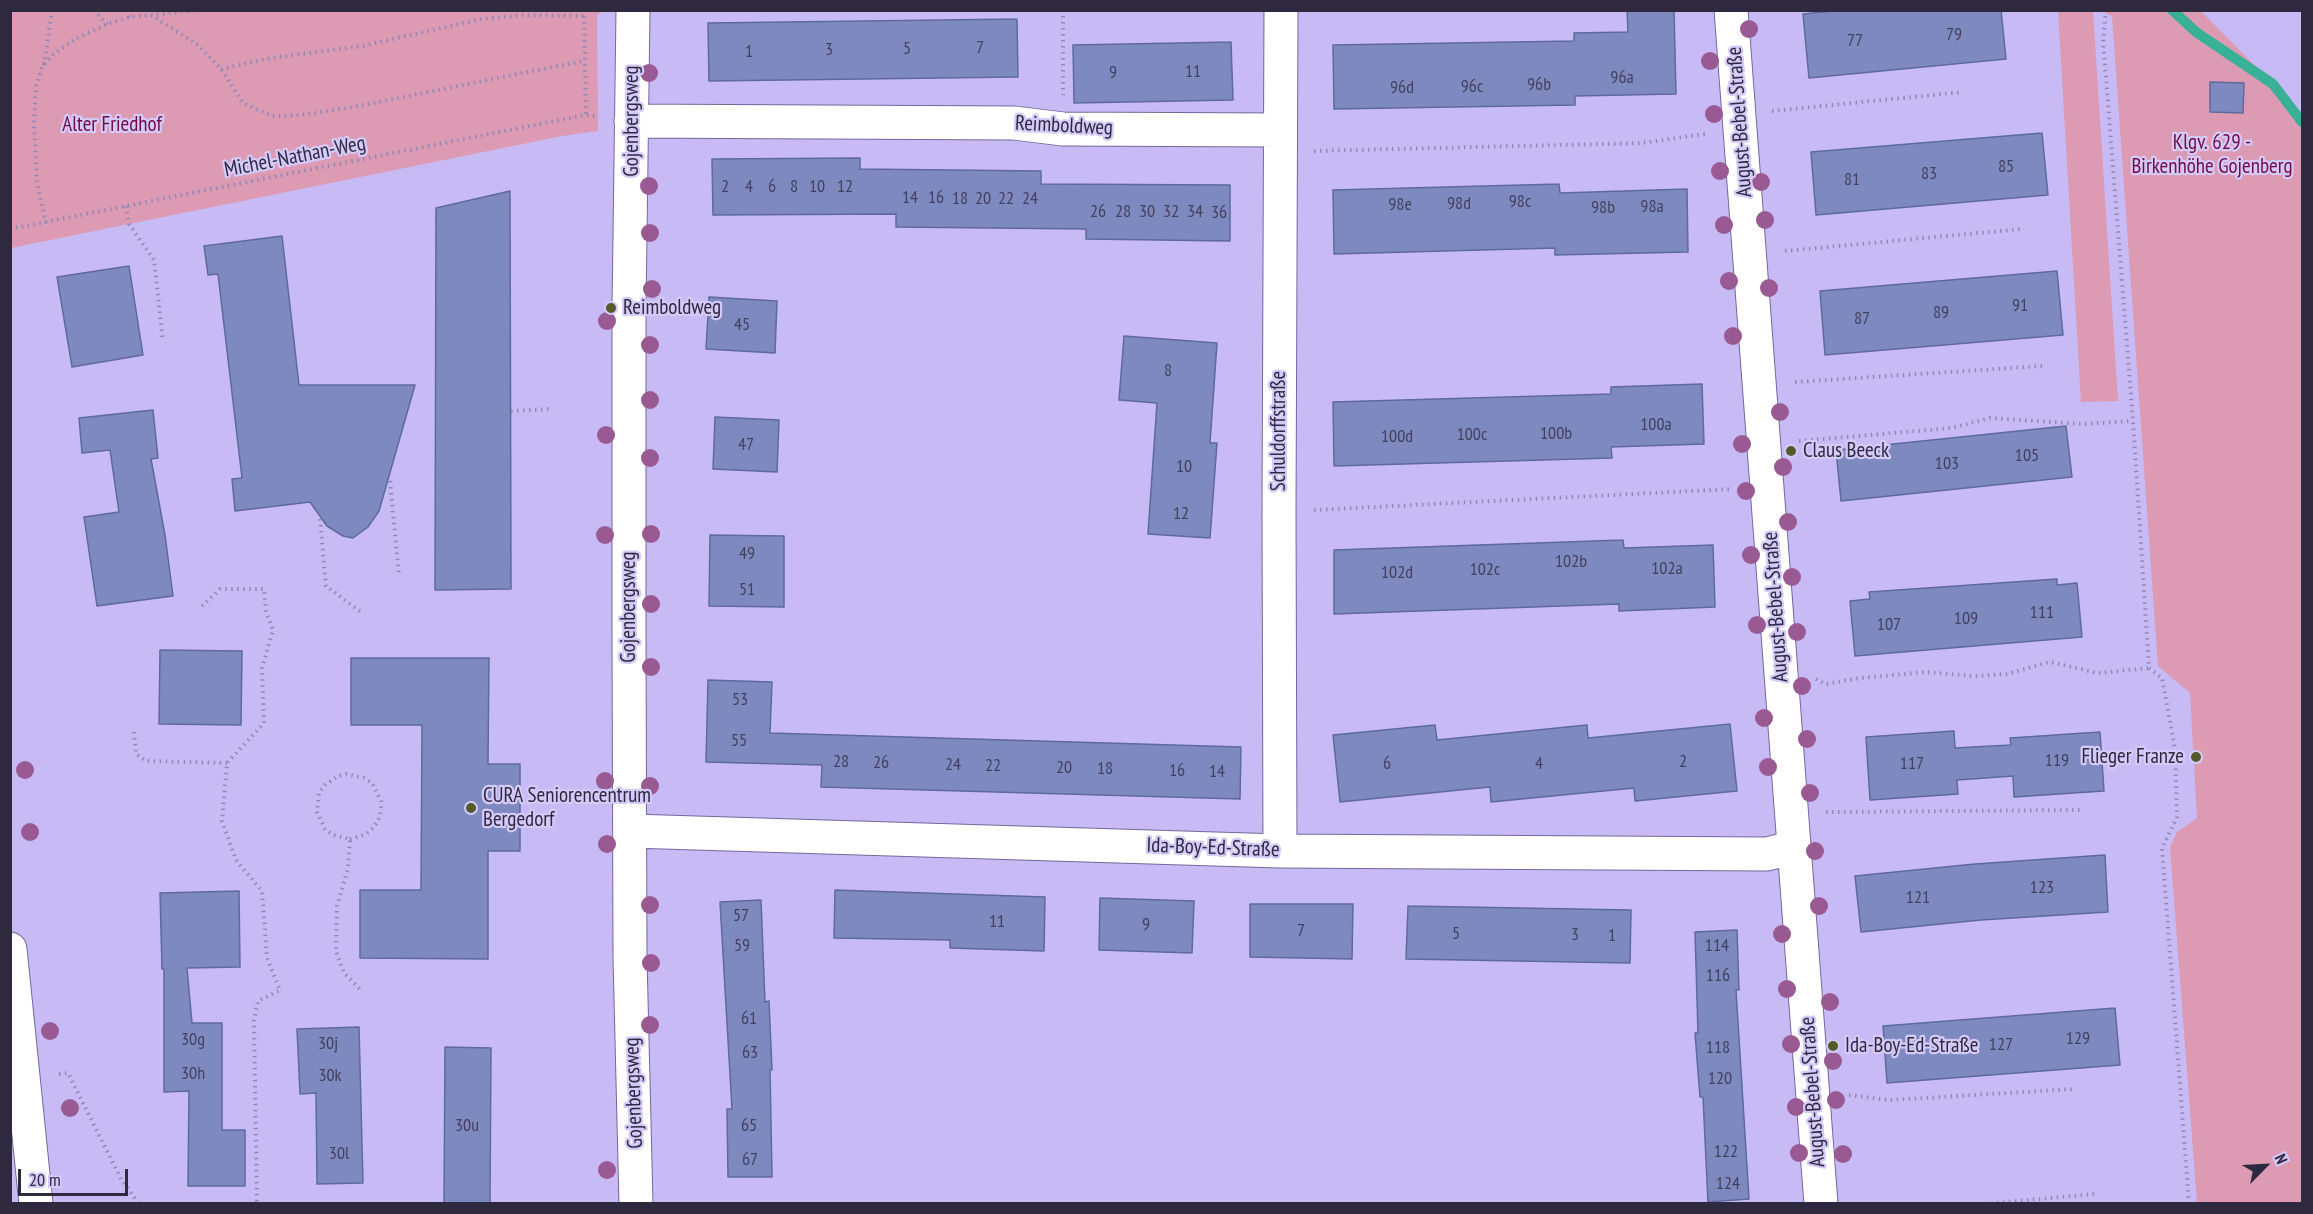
<!DOCTYPE html>
<meta charset="utf-8">
<style>
body{margin:0}
#map{position:relative;width:2313px;height:1214px;overflow:hidden;background:#c8bbf5;font-family:"PT Sans Narrow",sans-serif}
canvas{display:block}
.frame{position:absolute;inset:0;border:12px solid #2e293f;pointer-events:none}
.north{position:absolute;left:2235px;top:1136px;width:60px;height:60px;-webkit-text-stroke:4px #d4caf9;paint-order:stroke;rotate:66deg;font-size:16px;font-weight:700;line-height:24px;text-align:center;color:#2e293f}
.north::after{content:'';display:block;margin:auto;width:21px;height:27px;background:#2e293f;clip-path:polygon(50% 0,100% 100%,50% 72%,0 100%)}
.scale{position:absolute;left:18px;top:1169px;width:110px;height:27px;box-sizing:border-box;border:3px solid #2e293f;border-top:0;padding-left:8px;font-size:18px;line-height:21px;white-space:nowrap;color:#2e293f;-webkit-text-stroke:4px #d4caf9;paint-order:stroke}
</style>
<div id="map">
<canvas width="2313" height="1214"></canvas>
<div class="frame"></div>
<div class="north">N</div>
<div class="scale">20 m</div>
</div>
<script>
const context = document.querySelector('canvas').getContext('2d');
context.lineJoin = 'round';
function paint(path, color) { context.fillStyle = color; context.fill(path, 'evenodd'); }
const toPath = rows => new Path2D(rows.map(r => 'M' + r).join(''));
function stroke(path, color, width, dash) { context.strokeStyle = color; context.lineWidth = width; context.lineCap = dash ? 'butt' : 'round'; context.setLineDash(dash || []); context.stroke(path); }
function write(font, color, halo, rows, align = 'center') {
  context.font = font + ' "PT Sans Narrow",sans-serif'; context.lineWidth = 4.5; context.setLineDash([]); context.textBaseline = 'middle'; context.strokeStyle = halo; context.fillStyle = color; for (const [text, x, y, turn = 0] of rows) {
    context.save(); context.translate(x, y); context.rotate((+turn || 0) * Math.PI / 180); context.textAlign = isNaN(turn) ? turn : align; if (halo) context.strokeText(text, 0, 0); context.fillText(text, 0, 0); context.restore();
  }
}
const green = toPath([
 [11,10,604,11,597,15,598,131,562,136,11,248],
 [2058,11,2093,11,2118,401,2081,402],
 [2101,11,2201,11,2273,84,2302,122,2302,1203,2197,1203,2170,847,2177,832,2197,818,2190,693,2158,666,2112,16]
]);
const stream = toPath([
 [2172,10,2196,32,2273,84,2302,122]
]);
const building = toPath([
 [1627,10,1674,10,1676,94,1575,96,1575,105,1334,109,1333,45,1574,41,1574,33,1628,32,1627,10],
 [1842,10,2001,10,2006,59,1809,78,1803,14,1842,10],
 [1017,19,1018,77,709,81,708,23,1017,19],
 [1231,42,1233,100,1074,103,1073,45,1231,42],
 [2210,82,2244,83,2243,113,2210,112,2210,82],
 [2042,133,2048,195,1816,215,1811,152,2042,133],
 [860,158,860,169,1041,171,1041,184,1230,185,1230,241,1086,239,1086,229,896,227,896,214,713,215,712,159,860,158],
 [1559,184,1560,193,1687,189,1688,252,1555,255,1555,248,1334,254,1333,190,1559,184],
 [510,191,511,589,435,590,436,208,510,191],
 [282,236,299,385,415,385,379,511,368,527,353,538,343,536,327,526,310,502,235,511,232,479,242,478,218,274,208,275,204,246,282,236],
 [129,266,143,355,72,367,57,277,129,266],
 [2057,271,2063,335,1825,355,1820,291,2057,271],
 [709,297,777,301,775,353,706,349,709,297],
 [1124,336,1217,343,1210,443,1217,443,1210,538,1148,534,1157,403,1119,400,1124,336],
 [1702,384,1704,444,1611,447,1612,458,1334,466,1333,402,1611,394,1611,387,1702,384],
 [153,410,158,458,151,459,165,535,173,596,97,606,84,517,119,512,110,450,82,453,79,418,153,410],
 [715,417,779,420,777,472,713,469,715,417],
 [2066,426,2072,477,1841,501,1836,450,2066,426],
 [710,535,784,536,784,607,709,606,710,535],
 [1623,540,1624,548,1713,545,1715,607,1619,611,1619,604,1334,614,1334,550,1623,540],
 [2057,579,2057,585,2077,583,2082,637,1855,656,1850,601,1870,599,1869,592,2057,579],
 [160,650,242,651,241,725,159,724,160,650],
 [351,658,489,658,488,764,520,764,520,851,488,851,488,959,360,958,360,890,421,890,422,725,351,725,351,658],
 [708,680,772,682,770,733,1241,747,1240,799,821,787,822,765,706,762,708,680],
 [1730,724,1737,791,1635,801,1634,788,1491,802,1490,787,1340,802,1333,735,1435,725,1437,740,1587,725,1588,738,1730,724],
 [1954,731,1955,748,2011,745,2010,738,2100,732,2104,791,2014,797,2013,776,1957,780,1958,794,1870,800,1866,737,1954,731],
 [2105,855,2108,912,1981,920,1861,932,1855,876,1975,864,2105,855],
 [835,890,1045,897,1044,951,950,948,950,940,834,938,835,890],
 [239,891,240,967,187,968,192,1023,222,1023,222,1130,245,1130,245,1186,188,1186,189,1091,164,1092,164,969,162,969,160,893,239,891],
 [1100,898,1194,901,1192,953,1099,950,1100,898],
 [761,900,765,1002,769,1001,772,1070,770,1070,772,1177,728,1177,727,1109,732,1109,720,902,761,900],
 [1250,904,1353,904,1352,959,1250,957,1250,904],
 [1408,906,1631,910,1630,963,1406,959,1408,906],
 [1737,930,1739,990,1736,990,1749,1199,1708,1202,1703,1097,1700,1097,1695,1033,1698,1033,1695,932,1737,930],
 [2115,1008,2120,1065,1887,1083,1883,1026,2115,1008],
 [359,1027,363,1183,317,1184,316,1093,300,1094,297,1029,359,1027],
 [445,1047,491,1048,490,1203,444,1203,445,1047]
]);
const path = toPath([
 [94,10,107,24],
 [128,10,130,17],
 [584,10,586,115],
 [1063,10,1063,95],
 [2106,10,2103,40,2133,421,2149,668,2162,678,2175,749,2177,817,2162,848,2189,1204],
 [151,15,198,45,221,69,243,103,272,116,301,115,353,107,583,61],
 [44,65,52,10],
 [221,69,271,58,362,46,482,19,525,15,584,16],
 [1772,111,1963,92],
 [1314,151,1642,143,1705,134],
 [126,206,129,224,154,260,163,341],
 [46,223,37,184,34,122,36,86,43,65,54,54,75,39,107,24,130,17,200,10],
 [10,229,560,120,586,115,596,116],
 [1785,251,2021,229],
 [1795,382,2043,366],
 [511,411,549,409],
 [1799,441,1952,428,1990,418,2081,424,2133,421],
 [390,481,399,575],
 [1314,510,1732,489],
 [320,519,326,586,361,612],
 [202,606,220,589,264,589,266,612,273,630,262,668,264,723,227,763,222,821,236,860,262,891,267,958,280,990,258,1001,254,1020,257,1204],
 [1816,679,1825,684,1861,678,1925,672,1974,676,2007,674,2050,662,2098,673,2149,668],
 [134,732,136,754,146,761,227,763],
 [1826,812,2083,810],
 [350,839,366,834,373,828,378,821,381,811,381,801,372,783,364,778,346,774,338,776,325,785,319,793,317,812,325,829,333,835,350,839,348,868,337,906,336,951,344,973,361,990],
 [59,1074,68,1073,121,1179,139,1204],
 [1849,1095,1889,1100,2075,1089],
 [1985,1204,2094,1194]
]);
const minor = toPath([
 [633,10,629,309,629,636,630,957,636,1204],
 [1731,10,1821,1204],
 [631,121,1014,123,1063,129,1280,130],
 [631,831,1280,851,1767,854,1783,850,1794,844],
 [1280,851,1279,511,1281,10],
 [10,949,36,1204]
]);
const trees = [
 [1749,29],
 [1710,61],
 [649,73],
 [1714,114],
 [1720,171],
 [1761,182],
 [649,186],
 [1765,220],
 [1724,225],
 [650,233],
 [1729,281],
 [1769,288],
 [652,289],
 [607,321],
 [1733,336],
 [650,345],
 [650,400],
 [1780,412],
 [606,435],
 [1742,444],
 [650,458],
 [1783,467],
 [1746,491],
 [1788,522],
 [651,534],
 [605,535],
 [1751,555],
 [1792,577],
 [651,604],
 [1757,625],
 [1797,632],
 [651,667],
 [1802,686],
 [1764,718],
 [1807,739],
 [1768,767],
 [25,770],
 [605,781],
 [650,786],
 [1810,793],
 [30,832],
 [607,844],
 [1815,851],
 [650,905],
 [1819,906],
 [1782,934],
 [651,963],
 [1787,989],
 [1830,1002],
 [650,1025],
 [50,1031],
 [1791,1044],
 [1833,1061],
 [1836,1100],
 [1796,1107],
 [70,1108],
 [1799,1153],
 [1843,1154],
 [607,1170]
];
const markers = [
 [611,308,6,"#555a29"],
 [1791,451,6,"#555a29"],
 [2196,757,6,"#555a29"],
 [471,808,6,"#555a29"],
 [1833,1046,6,"#555a29"]
];
const numberNames = [
 ["79",1954,35],
 ["77",1855,41],
 ["7",980,48],
 ["5",907,49],
 ["3",829,50],
 ["1",749,52],
 ["11",1193,72],
 ["9",1113,73],
 ["96a",1622,78],
 ["96b",1539,85],
 ["96c",1472,87],
 ["96d",1402,88],
 ["85",2006,167],
 ["83",1929,174],
 ["81",1852,180],
 ["2",725,187],
 ["4",749,187],
 ["6",772,187],
 ["8",794,187],
 ["10",817,187],
 ["12",845,187],
 ["14",910,198],
 ["16",936,198],
 ["18",960,199],
 ["20",983,199],
 ["22",1006,199],
 ["24",1030,199],
 ["98c",1520,202],
 ["98d",1459,204],
 ["98e",1400,205],
 ["98a",1652,207],
 ["98b",1603,208],
 ["26",1098,212],
 ["28",1123,212],
 ["30",1147,212],
 ["32",1171,212],
 ["34",1195,212],
 ["36",1219,213],
 ["91",2020,306],
 ["89",1941,313],
 ["87",1862,319],
 ["45",742,325],
 ["8",1168,371],
 ["100a",1656,425],
 ["100b",1556,434],
 ["100c",1472,435],
 ["100d",1397,437],
 ["47",746,445],
 ["105",2027,456],
 ["103",1947,464],
 ["10",1184,467],
 ["12",1181,514],
 ["49",747,554],
 ["102b",1571,562],
 ["102a",1667,569],
 ["102c",1485,570],
 ["102d",1397,573],
 ["51",747,590],
 ["111",2042,613],
 ["109",1966,619],
 ["107",1889,625],
 ["53",740,700],
 ["55",739,741],
 ["119",2057,761],
 ["28",841,762],
 ["2",1683,762],
 ["26",881,763],
 ["6",1387,764],
 ["4",1539,764],
 ["117",1912,764],
 ["24",953,765],
 ["22",993,766],
 ["20",1064,768],
 ["18",1105,769],
 ["16",1177,771],
 ["14",1217,772],
 ["123",2042,888],
 ["121",1918,898],
 ["57",741,916],
 ["11",997,922],
 ["9",1146,925],
 ["7",1301,931],
 ["5",1456,934],
 ["3",1575,935],
 ["1",1612,936],
 ["59",742,946],
 ["114",1717,946],
 ["116",1718,976],
 ["61",749,1019],
 ["129",2078,1039],
 ["30g",193,1040],
 ["30j",328,1044],
 ["127",2001,1045],
 ["118",1718,1048],
 ["63",750,1053],
 ["30h",193,1074],
 ["30k",330,1076],
 ["120",1720,1079],
 ["30u",467,1126],
 ["65",749,1126],
 ["122",1726,1152],
 ["30l",339,1154],
 ["67",750,1160],
 ["124",1728,1184]
];
const streetNames = [
 ["Gojenbergsweg",632,121,-90],
 ["August-Bebel-Straße",1740,122,-94],
 ["Reimboldweg",1064,126,3],
 ["Michel-Nathan-Weg",295,157,-11],
 ["Schuldorffstraße",1279,431,-90],
 ["Gojenbergsweg",629,607,-90],
 ["August-Bebel-Straße",1776,607,-94],
 ["Ida-Boy-Ed-Straße",1213,848,2],
 ["August-Bebel-Straße",1813,1092,-94],
 ["Gojenbergsweg",634,1093,-92]
];
const parkNames = [
 ["Alter Friedhof",112,125],
 ["Klgv. 629 -",2212,143],
 ["Birkenhöhe Gojenberg",2212,167]
];
const poiNames = [
 ["Reimboldweg",623,308],
 ["Claus Beeck",1803,451],
 ["Flieger Franze",2184,757,"right"],
 ["CURA Seniorencentrum",483,796],
 ["Bergedorf",483,820],
 ["Ida-Boy-Ed-Straße",1845,1046]
];
paint(green, '#dc9ab3');
stroke(stream, '#39b196', 10);
paint(building, '#7e89bf');
stroke(building, '#5f699d', 1.5);
stroke(minor, '#74679c', 35);
stroke(path, '#9288b5', 4, [1.5, 4.5]);
stroke(minor, '#fff', 33);
context.fillStyle = '#995a93';
for (const [x, y] of trees) { context.beginPath(); context.arc(x, y, 9, 0, 2 * Math.PI); context.fill(); }
for (const [x, y, r, color] of markers) { const dot = new Path2D(); dot.arc(x, y, r, 0, 2 * Math.PI); context.fillStyle = color; context.fill(dot); stroke(dot, '#d4caf9', 2); }
write('18px', '#42415f', null, numberNames);
write('21px', '#2e293f', '#d4caf9', streetNames);
write('21px', '#730a43', '#d4caf9', parkNames);
write('21px', '#2e293f', '#d4caf9', poiNames, 'left');
</script>
